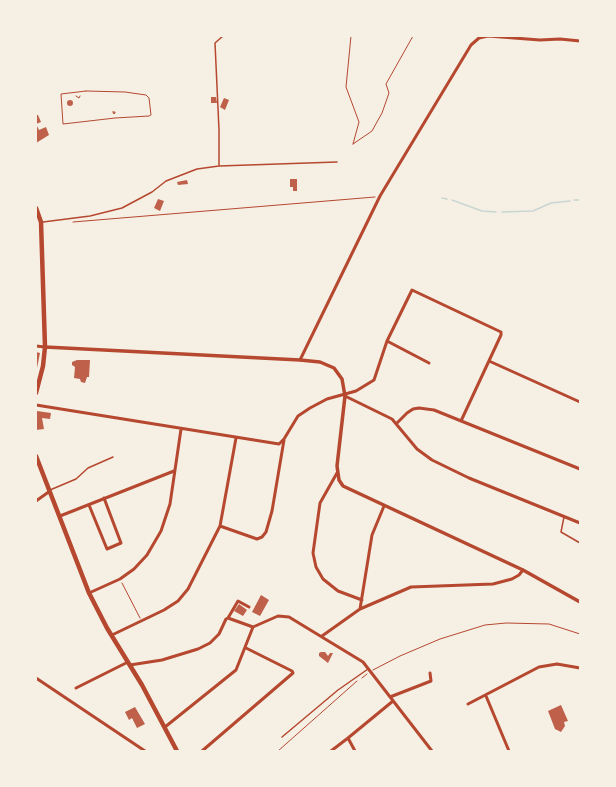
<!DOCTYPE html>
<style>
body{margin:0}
#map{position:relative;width:616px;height:787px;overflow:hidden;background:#f6efe4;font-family:Figtree,sans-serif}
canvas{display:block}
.frame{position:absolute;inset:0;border:37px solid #f6efe4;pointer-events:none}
</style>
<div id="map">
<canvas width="616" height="787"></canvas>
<div class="frame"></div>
</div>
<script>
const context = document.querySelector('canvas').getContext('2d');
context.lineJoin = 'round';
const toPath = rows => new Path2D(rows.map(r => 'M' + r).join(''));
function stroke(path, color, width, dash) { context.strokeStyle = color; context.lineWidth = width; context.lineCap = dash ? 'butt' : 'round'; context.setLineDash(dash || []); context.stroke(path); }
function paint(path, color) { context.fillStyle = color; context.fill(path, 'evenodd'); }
const stream = toPath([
 [442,198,447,199],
 [452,200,482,211,496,212],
 [574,200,580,200],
 [502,212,533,211,551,203,570,201]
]);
const building = toPath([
 [211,97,216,97,217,103,211,103],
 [224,98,229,100,225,110,220,107],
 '67 103a3 3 0 1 1 6 0a3 3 0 1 1-6 0Z',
 [36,115,38,115,41,122,36,124,39,130,46,127,49,135,36,143],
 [290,179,297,179,297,191,293,191,293,187,290,187],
 [187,180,188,184,178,185,177,182],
 [158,199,164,201,160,211,154,208],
 [36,352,40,353,37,368,36,368],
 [77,360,90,360,89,377,87,377,85,383,81,382,80,379,74,378,75,367,72,365,72,362],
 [37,411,51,413,50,419,42,418,44,429,36,430],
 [261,595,269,600,260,616,252,612],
 [239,604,247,610,243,616,234,611],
 [321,652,325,652,328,656,330,653,333,653,328,663,319,656,319,653],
 [561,705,568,721,564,722,565,726,561,732,555,729,548,711],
 [135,707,145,724,137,728,132,718,129,720,125,712]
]);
const path = toPath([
 [351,36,346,87,359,122,353,144],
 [86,91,125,92,146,95,149,98,151,115,149,116,115,118,63,124,61,94,86,91],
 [76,96,79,98,80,96],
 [113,112,115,112,115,113,114,114,113,112],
 [353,144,372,131,382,113,389,93,386,84,413,36],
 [73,222,375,197],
 [122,583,140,618],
 [373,670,400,656,440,639,485,625,506,623,549,624,580,634],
 [362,678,367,674],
 [278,751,357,681]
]);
const service = toPath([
 [219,165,219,130,215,43,223,36],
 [43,222,90,216,122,208,152,192,166,181,197,169,219,166,337,162],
 [50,490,76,479,88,468,113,457],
 [564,517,561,532,580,543],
 [282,737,338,690,368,669]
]);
const minor = toPath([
 [387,341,429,363],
 [36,346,45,347],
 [300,360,380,196,471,45,479,38,488,36,540,40,560,39,580,41],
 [489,361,580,402],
 [345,396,392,419,417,449,432,460,469,478,580,523],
 [36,405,279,444,284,439,298,416,310,408,327,399,356,391,374,380,387,341,412,290,501,332,501,335,461,421],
 [396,424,407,413,413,409,419,408,434,410,580,469],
 [337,473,320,503,313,553,316,567,323,579,338,591,362,600],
 [36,501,50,491],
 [89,505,107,549,121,543,104,498],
 [60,516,174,471],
 [220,526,257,539,262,537,266,532,272,511,284,440],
 [89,593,120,579,134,569,147,555,161,531,170,504,181,429],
 [360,609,372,535,384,506],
 [228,618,238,601,249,607],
 [112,635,164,610,178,601,188,589,220,526,236,438],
 [322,636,360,609,411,587,493,584,512,579,519,575,523,570],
 [130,665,162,660,198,649,210,643,219,634,226,619,228,618,253,627,278,616,289,617,363,662,432,751],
 [36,678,145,751],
 [76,688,128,662],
 [486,696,509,751],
 [390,697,431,681,430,673],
 [468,704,539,667,557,664,580,668],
 [165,727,236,670,253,627],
 [202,751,293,673,292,671,246,648],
 [331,751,348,738],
 [355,751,348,738,393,701]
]);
const tertiary = toPath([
 [45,347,300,360,320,362,334,368,342,379,345,396,337,466,339,480,343,486,523,570,580,602]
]);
const primary = toPath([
 [36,208,41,222,45,347,43,366,36,393],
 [36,456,89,593,107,628,142,685,177,751]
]);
stroke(stream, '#c9d6d2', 1.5);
paint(building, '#bf614a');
stroke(path, '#b5482f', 1);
stroke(service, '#b5482f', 1.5);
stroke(minor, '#b5482f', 3);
stroke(tertiary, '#b5482f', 3.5);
stroke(primary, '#b5482f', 4.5);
</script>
